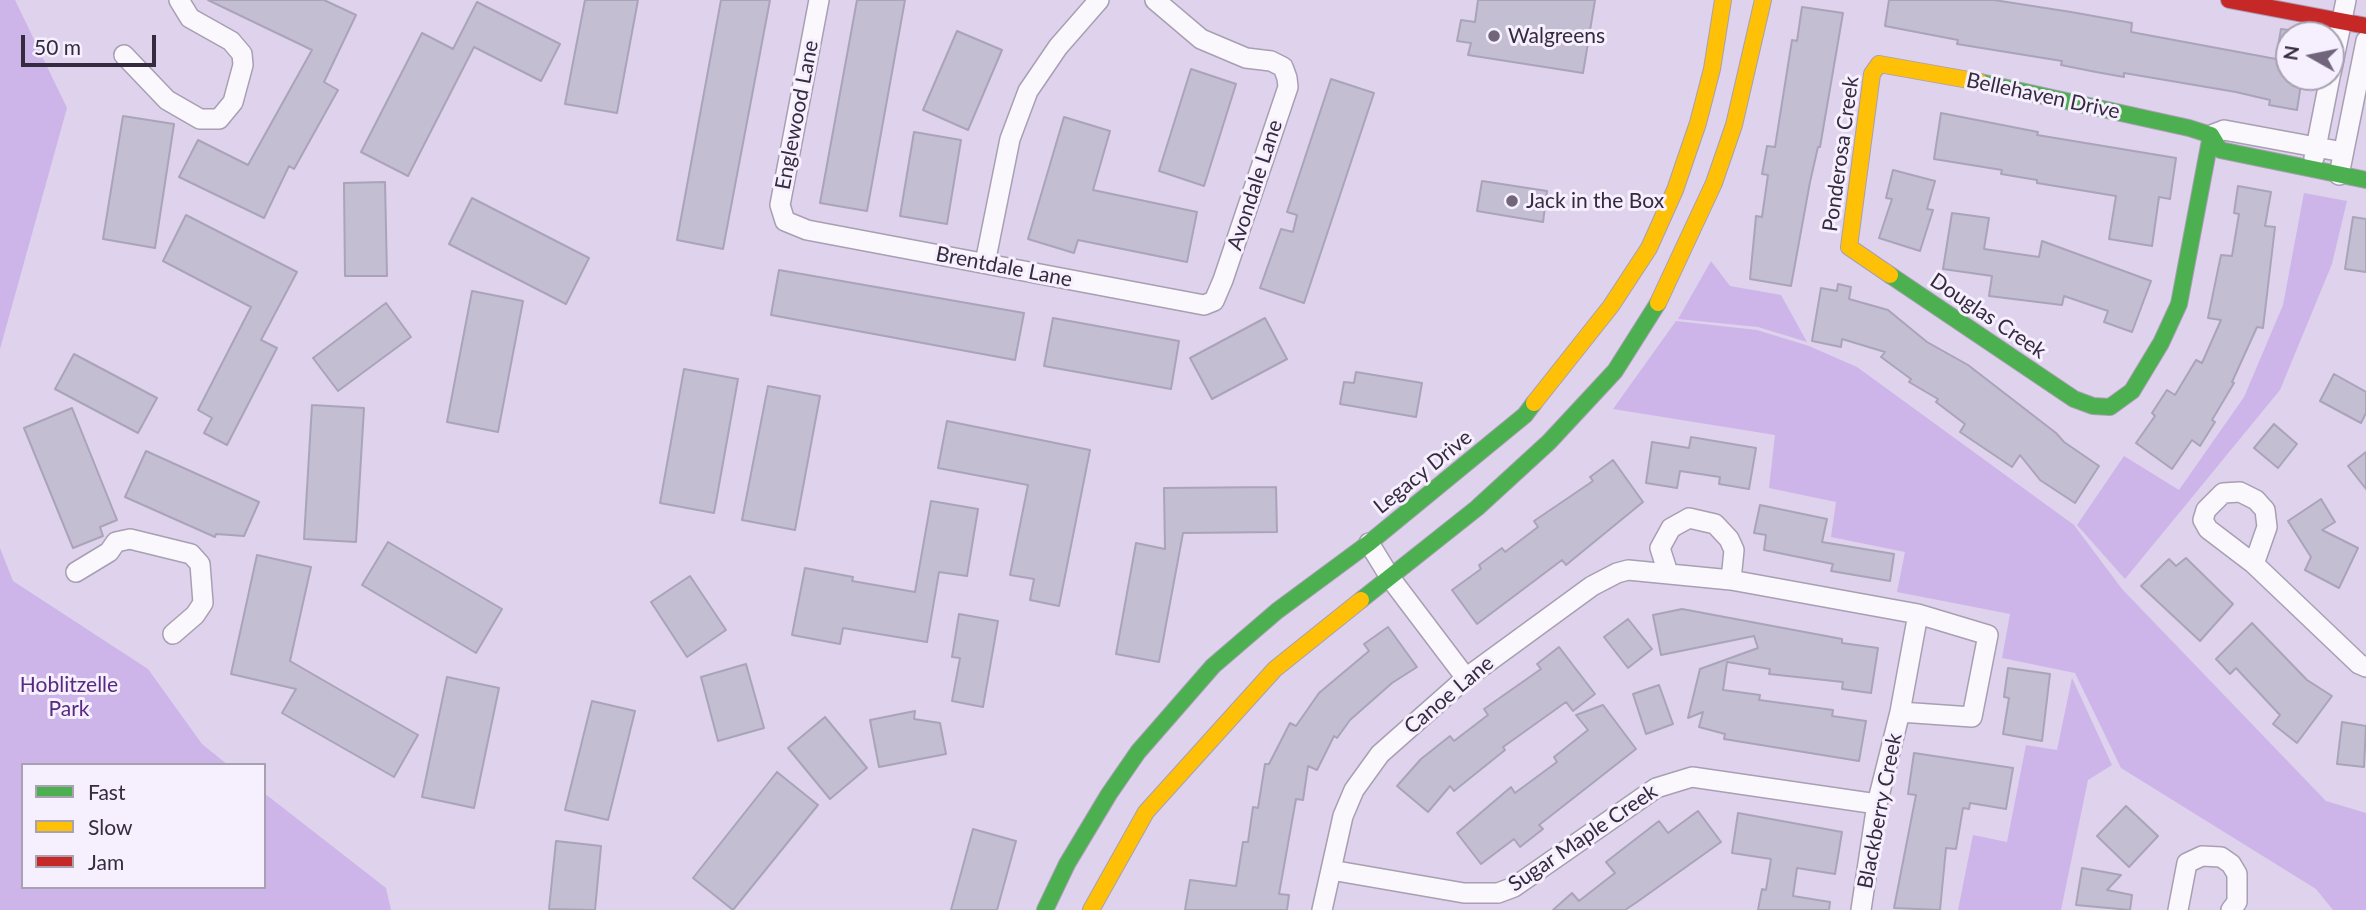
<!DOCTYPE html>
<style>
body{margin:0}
#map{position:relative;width:2366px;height:910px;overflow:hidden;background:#ded2ec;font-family:Lato,sans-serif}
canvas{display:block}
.legend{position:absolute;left:21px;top:763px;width:245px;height:126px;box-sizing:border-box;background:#f6effe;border:2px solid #a8a1b1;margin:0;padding:9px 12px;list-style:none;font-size:21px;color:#342b3e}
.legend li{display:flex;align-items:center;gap:14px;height:35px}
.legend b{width:35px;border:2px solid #a8a1b1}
.north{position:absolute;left:2275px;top:21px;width:70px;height:70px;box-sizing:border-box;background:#f6effe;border:2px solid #a8a1b1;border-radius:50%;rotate:279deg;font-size:19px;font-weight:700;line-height:28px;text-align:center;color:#342b3e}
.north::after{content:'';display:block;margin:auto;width:24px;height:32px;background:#70657b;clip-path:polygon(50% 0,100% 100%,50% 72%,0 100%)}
.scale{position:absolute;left:21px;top:35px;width:135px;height:32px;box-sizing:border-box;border:4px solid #342b3e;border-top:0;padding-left:9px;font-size:21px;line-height:24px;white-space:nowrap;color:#342b3e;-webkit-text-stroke:5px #f6effe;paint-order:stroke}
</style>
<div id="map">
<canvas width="2366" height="910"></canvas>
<ul class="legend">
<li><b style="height:9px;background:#4caf50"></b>Fast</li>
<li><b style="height:9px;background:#ffc107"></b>Slow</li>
<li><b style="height:9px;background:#c62828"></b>Jam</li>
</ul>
<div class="north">N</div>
<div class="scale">50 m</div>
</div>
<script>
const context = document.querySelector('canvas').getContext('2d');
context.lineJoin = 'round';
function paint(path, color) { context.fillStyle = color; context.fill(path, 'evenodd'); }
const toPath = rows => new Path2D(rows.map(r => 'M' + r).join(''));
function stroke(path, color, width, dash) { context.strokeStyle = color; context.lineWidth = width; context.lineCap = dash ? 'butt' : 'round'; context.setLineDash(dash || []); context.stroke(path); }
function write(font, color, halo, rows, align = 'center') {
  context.font = font + ' Lato,sans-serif'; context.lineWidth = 6; context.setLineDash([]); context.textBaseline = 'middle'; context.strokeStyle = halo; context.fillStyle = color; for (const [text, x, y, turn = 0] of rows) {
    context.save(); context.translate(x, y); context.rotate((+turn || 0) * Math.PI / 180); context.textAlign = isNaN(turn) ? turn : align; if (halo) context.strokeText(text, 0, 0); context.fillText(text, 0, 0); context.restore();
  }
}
const green = toPath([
 [0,0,15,0,67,108,0,349],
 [2304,193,2347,201,2332,264,2280,390,2125,579,2077,525,2124,456,2179,490,2244,397,2283,305],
 [1711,261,1730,286,1781,295,1807,342,1758,327,1678,319],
 [1676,321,1757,330,1809,346,1857,367,2074,525,2122,589,2326,801,2366,813,2366,910,2333,910,2316,889,2121,768,2075,673,2002,658,2010,614,1897,592,1905,552,1831,537,1836,502,1769,488,1775,435,1613,409],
 [0,548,13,581,148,669,202,744,228,765,23,765,23,887,264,887,264,793,386,888,391,910,0,910],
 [2072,678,2112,765,2088,780,2061,910,1958,910,1973,835,2007,842,2026,745,2057,750]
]);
const building = toPath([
 [208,0,324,0,356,15,324,82,338,90,294,169,289,166,264,218,179,177,198,140,248,165,312,50,208,0],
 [585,0,638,0,617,113,565,104,585,0],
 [721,0,770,0,723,249,677,240,721,0],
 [857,0,905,0,867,211,820,203,857,0],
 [1478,0,1595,0,1583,73,1468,55,1471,43,1457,41,1461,20,1475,22,1478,0],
 [1889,0,1994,0,2071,12,2132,23,2131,32,2276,59,2281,29,2289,30,2289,77,2302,77,2297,110,2269,105,2270,100,2236,92,2124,73,2124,77,2096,72,2061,65,2062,61,1957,44,1958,40,1885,26,1889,0],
 [477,2,560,44,541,81,474,47,408,176,361,152,422,33,453,49,477,2],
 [1802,7,1843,13,1820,147,1818,147,1810,182,1791,286,1750,279,1756,216,1762,217,1768,175,1762,174,1767,146,1775,147,1792,40,1797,41,1802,7],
 [957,31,1002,50,968,130,923,110,957,31],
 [1191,69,1236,84,1204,186,1159,171,1191,69],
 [1331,79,1374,93,1304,303,1260,288,1281,229,1293,232,1297,215,1287,212,1331,79],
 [1941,113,2038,132,2037,135,2176,158,2170,199,2159,197,2152,246,2109,239,2116,196,2037,183,2037,180,2001,174,2002,170,1934,159,1941,113],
 [123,116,174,124,155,248,103,239,123,116],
 [1064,117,1110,131,1093,190,1197,212,1187,262,1078,240,1074,253,1028,239,1064,117],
 [914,132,961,140,947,224,900,216,914,132],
 [1893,170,1935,181,1927,209,1933,210,1920,251,1879,238,1892,199,1886,198,1893,170],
 [1482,181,1547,191,1543,222,1477,211,1482,181],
 [385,182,387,276,345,276,344,183,385,182],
 [2238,186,2271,192,2265,226,2275,227,2263,328,2257,327,2232,382,2234,383,2212,420,2215,422,2200,446,2192,440,2172,469,2136,443,2155,416,2152,413,2167,390,2175,395,2196,360,2202,363,2221,320,2208,318,2221,255,2232,256,2239,214,2234,213,2238,186],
 [472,198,589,258,566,304,449,244,472,198],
 [1952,213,1989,218,1984,249,2039,257,2042,241,2151,281,2132,332,2104,322,2108,311,2064,296,2062,305,1989,296,1992,276,1943,269,1952,213],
 [186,215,297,272,261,340,277,348,227,445,204,433,212,418,198,410,251,307,163,261,186,215],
 [2353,217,2366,219,2366,272,2345,269,2353,217],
 [779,270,1024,313,1015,360,771,315,779,270],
 [1838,284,1851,287,1849,299,1888,310,1927,342,1968,365,2056,433,2064,442,2099,466,2075,503,2040,480,2020,455,2012,467,1960,432,1965,424,1936,402,1938,399,1909,382,1911,379,1881,357,1885,352,1842,339,1841,347,1812,341,1821,288,1837,291,1838,284],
 [472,291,523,301,498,432,447,422,472,291],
 [386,303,411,337,338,391,313,358,386,303],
 [1053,318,1179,341,1171,389,1044,366,1053,318],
 [1265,318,1287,359,1212,399,1190,358,1265,318],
 [74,354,157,398,138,433,55,389,74,354],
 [684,369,738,379,714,513,660,503,684,369],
 [1356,372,1422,383,1416,417,1340,404,1344,382,1354,383,1356,372],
 [2334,374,2366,392,2366,413,2361,423,2320,401,2334,374],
 [768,386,820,396,795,530,742,520,768,386],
 [312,405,364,408,356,542,304,539,312,405],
 [72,408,117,520,100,527,103,536,73,548,24,428,72,408],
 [947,421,1090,450,1059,606,1030,600,1034,579,1010,575,1028,485,938,468,947,421],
 [2274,424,2297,444,2278,468,2254,448,2274,424],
 [1691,437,1756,448,1749,489,1719,484,1720,477,1680,471,1677,488,1646,483,1652,442,1689,448,1691,437],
 [146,451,259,502,244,536,216,534,215,537,125,497,146,451],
 [2366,452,2366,489,2348,466,2366,452],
 [1613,460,1643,502,1566,565,1562,560,1477,624,1452,590,1481,569,1479,565,1502,548,1505,552,1538,527,1534,521,1593,481,1590,477,1613,460],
 [1276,487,1277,532,1183,533,1159,662,1116,654,1136,543,1165,549,1164,488,1276,487],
 [2321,499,2335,522,2322,530,2358,548,2339,588,2305,570,2311,557,2288,521,2321,499],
 [931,501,978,509,967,576,939,572,927,642,843,628,840,644,792,635,805,568,853,577,852,581,915,592,931,501],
 [1760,505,1827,519,1822,542,1894,554,1890,581,1831,571,1833,564,1764,550,1766,535,1754,533,1760,505],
 [388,542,502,609,476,653,362,585,388,542],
 [257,555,311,567,290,661,418,735,394,777,282,713,296,689,231,674,257,555],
 [2186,558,2233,604,2200,641,2141,586,2169,559,2176,566,2186,558],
 [690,576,726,630,687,657,651,602,690,576],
 [1682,609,1842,639,1842,643,1878,648,1871,693,1842,689,1843,682,1769,674,1770,669,1727,662,1723,690,1760,695,1759,700,1833,710,1832,716,1866,721,1859,761,1724,739,1725,734,1699,727,1703,712,1688,718,1700,669,1758,648,1754,636,1661,655,1653,615,1682,609],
 [959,614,998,621,983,707,952,701,960,658,952,657,959,614],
 [1628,619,1652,649,1628,668,1604,637,1628,619],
 [2252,623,2307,680,2332,696,2297,743,2273,724,2280,715,2236,668,2230,674,2216,659,2252,623],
 [1388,627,1417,667,1392,683,1350,720,1337,738,1334,736,1317,770,1308,766,1303,800,1296,799,1279,894,1289,895,1287,910,1185,910,1190,880,1236,886,1243,842,1248,842,1253,807,1258,808,1265,764,1269,764,1290,723,1296,726,1319,693,1369,651,1364,644,1388,627],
 [1559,647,1595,694,1573,711,1566,702,1503,747,1505,750,1454,791,1450,786,1428,812,1397,786,1421,759,1450,736,1454,741,1488,715,1484,709,1541,669,1537,664,1559,647],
 [746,664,764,728,718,741,701,677,746,664],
 [2008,668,2050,674,2042,741,2003,734,2009,698,2004,697,2008,668],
 [447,677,499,688,474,808,422,797,447,677],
 [1659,685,1673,724,1646,734,1633,694,1659,685],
 [592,701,635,711,608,820,565,810,592,701],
 [1603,705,1636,749,1539,825,1543,829,1520,847,1514,839,1481,864,1457,833,1511,787,1515,793,1557,762,1554,757,1588,730,1576,715,1603,705],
 [915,711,914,719,940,723,946,754,879,767,870,720,915,711],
 [825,717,867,768,830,799,788,748,825,717],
 [2342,722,2366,726,2364,767,2337,764,2342,722],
 [1914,753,2013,768,2006,809,1970,803,1969,809,1963,808,1956,849,1946,848,1940,910,1894,908,1916,795,1908,794,1914,753],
 [777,772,818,805,733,910,693,878,777,772],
 [2126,806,2158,836,2129,867,2097,836,2126,806],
 [1698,811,1721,842,1637,902,1625,910,1553,910,1572,893,1579,901,1615,873,1606,862,1659,821,1668,833,1698,811],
 [1738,813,1842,832,1835,874,1797,868,1793,896,1830,902,1829,910,1758,910,1762,889,1766,890,1771,859,1732,853,1738,813],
 [973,829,1016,841,997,910,951,910,973,829],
 [556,841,601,846,595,910,549,909,556,841],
 [2082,868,2121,875,2107,890,2132,895,2130,910,2076,905,2082,868]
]);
const street = toPath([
 [819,0,780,205,785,221,807,230,1204,305,1214,301,1223,280,1288,87,1287,78,1283,67,1271,61,1246,58,1201,39,1155,0],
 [124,55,167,100,200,119,219,119,233,102,243,65,242,54,231,41,190,18,179,0],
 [2331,73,2346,0],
 [2211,135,2224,130,2343,152],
 [2314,158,2330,77],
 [2339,175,2366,41],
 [985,263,1010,139,1028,91,1058,47,1099,0],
 [1369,543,1391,579,1466,678],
 [2254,564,2267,527,2265,510,2256,500,2240,492,2223,493,2206,510,2203,520,2208,529,2254,564,2359,664,2366,667],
 [76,572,109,552,116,542,130,539,191,554,200,564,203,603,195,615,173,634],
 [1668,573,1660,548,1671,528,1689,518,1715,524,1729,539,1734,550,1731,580],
 [1331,870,1464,893,1498,893,1514,887,1656,788,1692,777,1877,804],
 [1322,910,1343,816,1354,790,1380,754,1466,678,1592,586,1617,573,1628,570,1731,580,1918,614,1988,635,1972,717,1900,712],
 [1861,910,1877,804,1900,712,1918,614],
 [2178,910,2187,863,2202,856,2221,857,2231,864,2237,874,2237,902,2231,910]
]);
const fast = toPath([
 [1980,82,2189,128,2211,135,2220,150,2366,180],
 [1890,275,2074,399,2093,406,2110,407,2132,391,2161,343,2179,304,2211,135],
 [1361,600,1477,508,1549,442,1615,371,1658,303],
 [1045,910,1067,864,1109,794,1138,752,1213,666,1277,611,1369,543,1525,415,1534,403]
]);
const slow = toPath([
 [1890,275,1849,247,1872,74,1879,64,1980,82],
 [1658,303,1714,183,1734,125,1763,0],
 [1534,403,1611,306,1649,248,1675,190,1698,123,1712,69,1723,0],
 [1091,910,1146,812,1275,669,1361,600]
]);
const jam = toPath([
 [2229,0,2366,26]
]);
const markers = [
 [1494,36,7,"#70657b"],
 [1512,201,7,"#70657b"]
];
const poiNames = [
 ["Walgreens",1508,36],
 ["Jack in the Box",1526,201]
];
const streetNames = [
 ["Bellehaven Drive",2043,96,12],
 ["Englewood Lane",797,115,-79],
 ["Ponderosa Creek",1841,154,-82],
 ["Avondale Lane",1255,185,-72],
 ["Brentdale Lane",1004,267,11],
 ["Douglas Creek",1988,316,34],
 ["Legacy Drive",1423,472,-39],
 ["Canoe Lane",1449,695,-40],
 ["Blackberry Creek",1880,811,-79],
 ["Sugar Maple Creek",1583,838,-34]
];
const parkNames = [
 ["Hoblitzelle",69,685],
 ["Park",69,709]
];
paint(green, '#ceb5e9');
paint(building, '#c4bed3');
stroke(building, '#aaa4b8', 2);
stroke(street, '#a89fb3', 22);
stroke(fast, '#a89fb3', 18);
stroke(slow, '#a89fb3', 18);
stroke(jam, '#a89fb3', 18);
stroke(street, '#faf8fc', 19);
stroke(fast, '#4caf50', 16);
stroke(slow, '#ffc107', 16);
stroke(jam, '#c62828', 16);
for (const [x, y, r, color] of markers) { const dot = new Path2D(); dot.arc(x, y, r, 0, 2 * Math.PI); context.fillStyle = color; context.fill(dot); stroke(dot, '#f6effe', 2.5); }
write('21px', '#342b3e', '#f6effe', poiNames, 'left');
write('21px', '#342b3e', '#f6effe', streetNames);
write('21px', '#582981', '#f6effe', parkNames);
</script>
